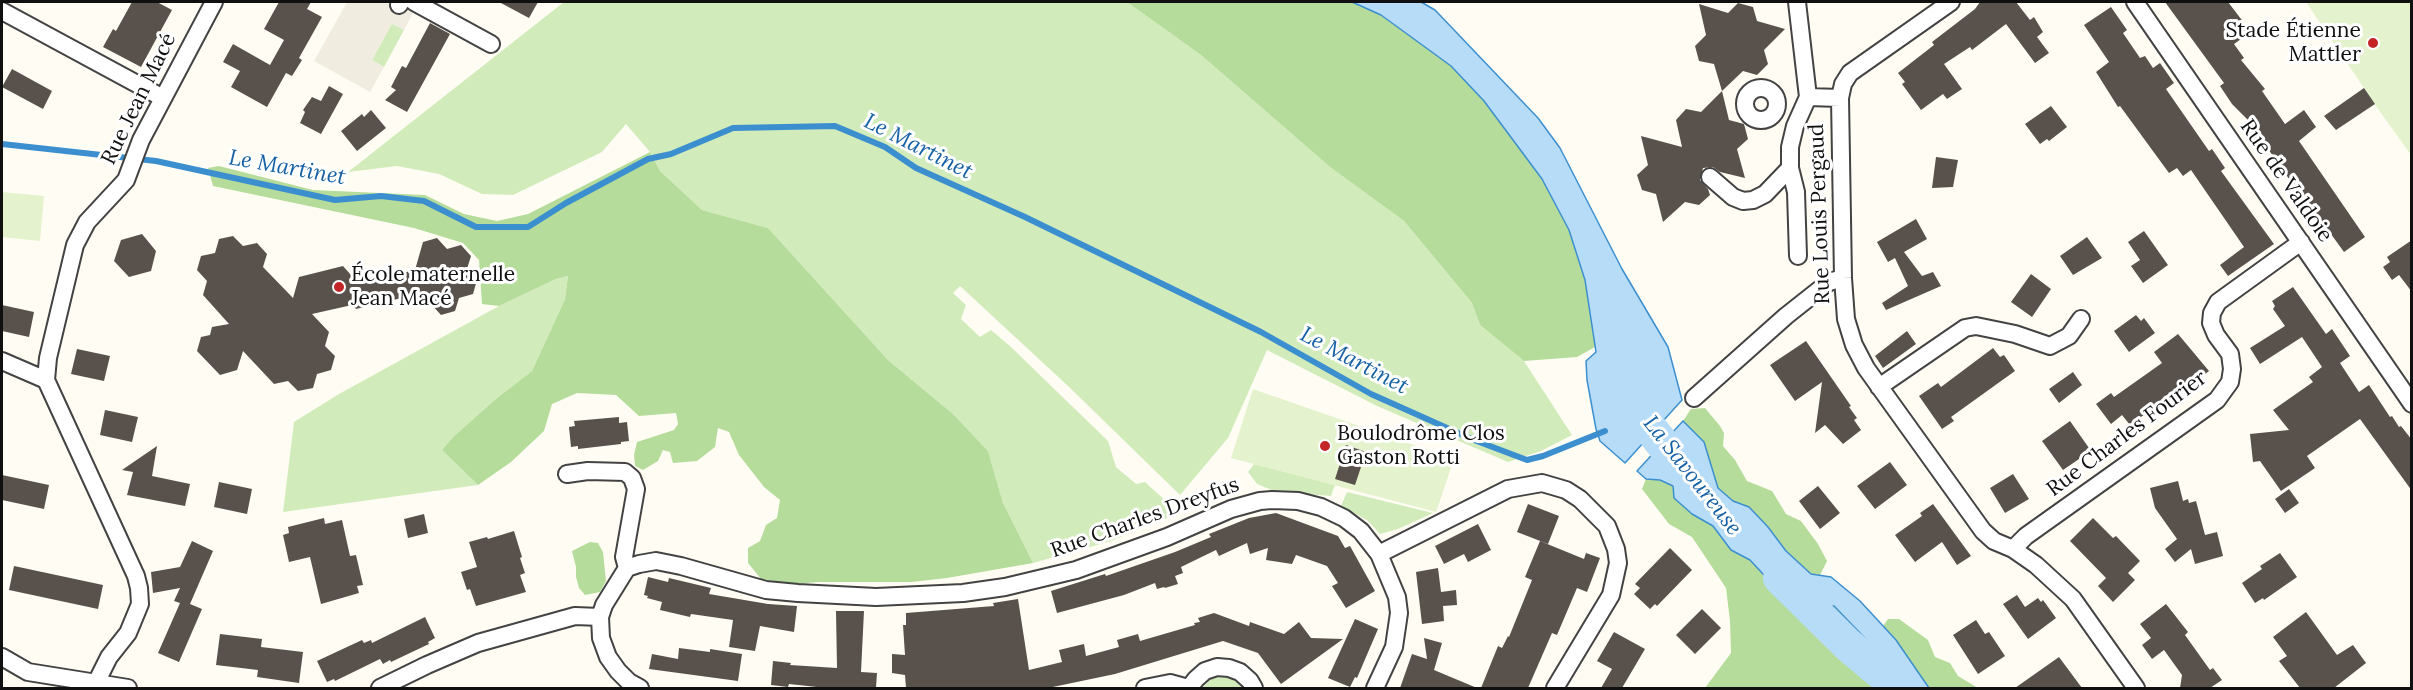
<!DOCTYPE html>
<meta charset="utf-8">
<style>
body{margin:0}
#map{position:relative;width:2413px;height:690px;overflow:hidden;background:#fffdf3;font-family:Lora,serif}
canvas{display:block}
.frame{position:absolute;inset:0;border:3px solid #101010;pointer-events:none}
</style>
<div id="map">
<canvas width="2413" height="690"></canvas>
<div class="frame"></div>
</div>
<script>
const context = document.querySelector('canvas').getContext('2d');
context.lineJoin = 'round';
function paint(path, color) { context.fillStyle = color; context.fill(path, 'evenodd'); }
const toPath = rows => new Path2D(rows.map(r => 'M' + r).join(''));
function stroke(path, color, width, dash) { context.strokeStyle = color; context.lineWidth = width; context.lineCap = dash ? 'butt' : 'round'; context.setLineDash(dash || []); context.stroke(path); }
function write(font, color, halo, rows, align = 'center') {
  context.font = font + ' Lora,serif'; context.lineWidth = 6; context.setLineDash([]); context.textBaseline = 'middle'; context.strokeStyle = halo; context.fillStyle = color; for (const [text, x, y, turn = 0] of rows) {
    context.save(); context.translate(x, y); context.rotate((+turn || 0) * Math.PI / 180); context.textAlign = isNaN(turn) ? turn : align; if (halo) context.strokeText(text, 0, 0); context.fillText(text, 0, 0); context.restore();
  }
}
const green = toPath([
 [564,2,1127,2,1201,55,1330,167,1404,221,1472,303,1480,325,1524,361,1572,435,1541,451,1508,462,1377,406,1267,350,1228,438,1180,495,1068,386,960,286,953,293,966,305,961,319,980,337,991,330,1011,347,1108,441,1116,467,1136,484,1145,482,1179,513,1111,541,1033,563,1003,503,988,451,953,414,888,360,768,228,702,210,660,171,650,152,626,124,602,152,513,195,482,194,439,174,397,166,348,172],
 [392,23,404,30,384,67,372,60],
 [568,276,565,299,532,371,497,398,453,437,442,450,478,485,283,512,294,422,339,394,499,306,556,279],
 [1254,464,1335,485,1331,496,1274,491,1257,484,1248,472],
 [1347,492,1433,513,1398,529,1380,534,1367,520,1341,506],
 [1220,676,1236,680,1244,688,1202,688,1211,679]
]);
const forest = toPath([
 [1127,2,1356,2,1381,15,1451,66,1484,101,1542,179,1569,230,1585,280,1606,321,1595,347,1577,357,1524,361,1480,325,1472,303,1404,221,1330,167,1201,55],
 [650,152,660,171,702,210,768,228,888,360,953,414,988,451,1003,503,1033,563,947,578,912,582,818,582,795,584,761,579,748,563,748,548,760,541,766,525,777,518,780,500,764,487,739,455,729,432,718,428,715,447,697,461,673,463,670,452,663,450,658,461,643,470,635,466,634,455,637,442,674,430,678,424,676,413,639,416,616,395,577,393,552,404,544,431,511,462,478,485,442,450,453,437,497,398,532,371,565,299,568,276,556,279,499,306,482,304,479,260,463,243,414,228,213,186,208,168,219,166,313,190,425,195,464,214,497,221,528,214],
 [1705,408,1720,426,1724,433,1723,446,1735,460,1747,481,1772,491,1786,514,1801,521,1818,544,1827,561,1820,575,1811,574,1786,551,1768,527,1749,507,1733,501,1717,487,1704,442,1683,421,1691,409],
 [1646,479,1660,480,1673,486,1675,498,1692,514,1713,526,1731,550,1750,560,1774,584,1834,606,1885,659,1891,688,1705,688,1731,653,1730,621,1726,588,1692,537,1669,524,1642,489],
 [590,542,598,543,603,552,606,581,600,592,585,595,579,588,576,577,576,567,572,551],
 [1888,619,1899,619,1928,640,1935,657,1950,663,1958,676,1978,688,1929,688,1896,640,1883,626]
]);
const pitch = toPath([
 [2306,2,2411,2,2411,155,2378,109],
 [2,192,44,196,40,241,2,237],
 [1253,389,1454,459,1436,512,1231,458]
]);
const plaza = toPath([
 [347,2,391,2,413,13,404,30,392,24,372,60,384,67,370,92,314,61]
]);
const water = toPath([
 [1352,2,1421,2,1435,10,1538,118,1560,148,1622,269,1668,347,1682,400,1625,463,1600,441,1596,429,1587,380,1586,361,1596,352,1585,280,1569,230,1542,179,1484,101,1451,66,1381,15,1352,2],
 [1683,421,1704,442,1718,488,1733,501,1749,507,1768,527,1786,551,1811,574,1831,577,1860,601,1896,640,1929,688,1891,688,1885,659,1834,606,1801,615,1750,560,1731,550,1713,526,1692,514,1674,498,1673,486,1660,480,1646,479,1637,471,1683,421]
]);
const stream = toPath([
 [2,144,156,161,335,200,381,196,424,201,476,227,528,227,566,203,648,159,671,154,733,128,835,126,885,147,916,168,1025,217,1261,332,1371,394,1474,440,1527,460,1543,456,1605,431]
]);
const river = toPath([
 [1639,390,1642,418,1692,481],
 [1780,578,1848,645,1899,688]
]);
const building = toPath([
 [132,2,157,2,172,10,141,67,103,47,113,29,116,31],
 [279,2,311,2,307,9,322,17,299,58,302,60,292,76,286,73,267,107,231,87,240,71,223,62,233,44,270,65,284,40,264,29],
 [499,2,538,2,529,18],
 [1980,2,2016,2,2030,20,2034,17,2043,32,2037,37,2049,53,2035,63,2006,24,1972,50,1970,47,1944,64,1962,89,1947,99,1943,94,1921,110,1902,84,1905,82,1898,73,1934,45,1932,42,1975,9],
 [2165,2,2228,2,2251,32,2234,44,2244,58,2241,60,2265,89,2262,91,2285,124,2304,110,2316,127,2299,141,2365,237,2344,252,2315,212,2313,213,2247,119,2232,104,2220,86,2224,83],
 [1738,3,1753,7,1757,21,1785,29,1764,50,1768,64,1757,75,1743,71,1722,91,1714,64,1699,61,1695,46,1706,35,1699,4,1728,13],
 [2111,7,2127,30,2123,33,2140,58,2145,56,2153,68,2160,63,2174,83,2166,89,2209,151,2212,149,2225,168,2221,171,2274,244,2228,276,2220,265,2244,247,2191,170,2183,176,2177,168,2169,173,2120,106,2118,107,2096,72,2109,62,2084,25],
 [430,23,450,34,407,112,385,100,396,90,391,87,402,66,406,68],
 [12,69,52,91,43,109,2,87],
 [329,86,343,94,321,134,300,123,305,112,303,110,312,97,321,101],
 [2364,88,2375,104,2336,130,2324,116],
 [1722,91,1729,120,1744,124,1748,139,1737,149,1745,178,1720,172,1713,167,1703,168,1700,180,1708,189,1710,195,1699,205,1685,202,1663,222,1656,194,1642,190,1637,175,1648,165,1641,136,1682,147,1676,120,1686,109,1701,112],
 [2051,106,2067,127,2049,141,2047,139,2040,144,2025,124],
 [371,110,386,128,357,151,341,131,362,114,364,117],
 [1936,157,1958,160,1953,187,1932,188],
 [1916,219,1927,239,1904,252,1922,276,1933,272,1941,286,1886,310,1882,303,1908,286,1895,258,1888,262,1877,242],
 [2144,231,2168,265,2143,283,2131,266,2140,260,2128,242],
 [142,234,156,251,151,271,129,277,114,261,121,240],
 [233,236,243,246,257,243,267,254,263,267,293,298,299,277,343,266,358,283,415,270,423,242,437,238,447,249,461,245,471,256,467,269,477,280,473,294,459,298,455,311,441,315,431,304,416,308,406,297,356,309,352,305,312,314,329,332,325,346,335,356,331,370,317,374,313,388,298,391,288,381,274,384,243,351,237,370,220,375,197,351,201,337,210,335,212,327,229,324,203,295,207,281,197,270,201,256,215,253,219,239],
 [2087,237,2102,258,2073,275,2060,256],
 [2412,240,2412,292,2399,275,2392,280,2383,267,2390,262,2387,257],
 [2031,274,2051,289,2032,317,2011,302],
 [2293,287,2326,334,2332,329,2350,356,2340,363,2359,392,2369,385,2390,417,2392,416,2399,427,2401,426,2412,440,2412,491,2360,419,2307,456,2315,468,2281,491,2260,461,2253,462,2250,434,2289,430,2273,410,2313,382,2309,377,2322,367,2302,337,2260,364,2250,348,2285,326,2273,309,2275,306,2272,301],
 [2,305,34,312,29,337,2,331],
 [2136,315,2141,321,2144,318,2155,333,2129,352,2114,331],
 [1907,331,1916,344,1883,368,1875,356],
 [2178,334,2209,371,2184,390,2182,387,2130,425,2122,415,2111,424,2096,404,2111,393,2114,397,2162,363,2154,352],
 [1806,341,1851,406,1849,407,1857,418,1854,420,1861,430,1843,444,1825,425,1815,433,1822,382,1795,401,1770,365],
 [1993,348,2000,357,2004,355,2015,371,1951,417,1954,421,1942,429,1919,396,1938,383,1941,387],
 [77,349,110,356,104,381,71,374],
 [2073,372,2082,385,2059,403,2049,389],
 [105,410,138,417,132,442,100,435],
 [619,417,619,423,627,422,629,441,621,442,621,444,578,449,578,446,571,447,569,427,575,426,574,421],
 [2070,421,2089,448,2080,455,2082,457,2063,470,2042,441],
 [1346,445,1366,452,1355,485,1335,479],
 [157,446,152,476,190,484,185,506,127,495,133,472,122,470],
 [1890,462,1907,485,1875,509,1857,486],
 [2013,474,2029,499,2005,513,1990,488],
 [2,475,49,485,44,509,2,500],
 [2178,481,2183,501,2188,499,2189,503,2196,501,2205,535,2217,532,2223,556,2195,564,2191,549,2175,562,2165,549,2177,539,2155,508,2150,488],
 [219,482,252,489,247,514,214,507],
 [1818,486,1840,513,1820,529,1799,501],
 [2289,489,2299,503,2285,513,2275,499],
 [1528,504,1559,516,1548,544,1517,532],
 [1933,504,1971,556,1957,565,1942,542,1915,562,1895,535,1922,516,1920,513],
 [1276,513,1338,536,1345,548,1350,546,1375,591,1346,608,1332,586,1338,583,1327,566,1296,555,1292,564,1266,560,1268,548,1250,554,1247,543,1219,556,1216,550,1181,567,1183,573,1175,576,1178,584,1165,588,1164,587,1157,589,1155,583,1124,595,1057,613,1051,591,1105,574,1106,576,1175,552,1211,537,1209,534,1249,518],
 [424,514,428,533,408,538,404,519],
 [324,518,325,524,342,520,350,556,356,555,363,585,357,586,359,593,321,604,310,557,289,562,283,535,289,533,288,527],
 [2093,518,2113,538,2116,536,2140,561,2128,573,2135,580,2113,602,2098,586,2106,578,2070,541],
 [1478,524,1491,550,1468,562,1464,554,1444,564,1435,546],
 [514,531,522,557,520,558,525,573,520,575,526,592,476,606,470,589,467,590,461,572,477,567,469,542,487,537,488,539],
 [192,541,213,551,190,604,202,609,179,662,158,653,180,603,174,601,180,588,153,593,151,572,180,567],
 [1540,541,1584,559,1586,553,1600,558,1587,592,1577,588,1557,635,1552,633,1528,688,1481,688,1498,646,1502,648,1508,636,1509,637,1532,580,1525,577],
 [1670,548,1692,570,1657,606,1655,604,1650,609,1634,594,1640,588,1635,584],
 [2280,553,2297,577,2264,600,2263,598,2255,603,2242,583,2262,569,2260,566],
 [14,566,103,585,98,609,9,590],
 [1438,568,1441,592,1456,590,1457,605,1443,606,1444,621,1422,624,1416,572],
 [648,577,668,582,669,578,711,588,709,594,768,604,797,606,794,632,760,626,755,651,729,647,733,620,691,614,690,617,660,610,662,602,647,598,648,596,644,595],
 [2017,595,2025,607,2038,598,2041,602,2043,600,2056,618,2028,639,2003,604],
 [1018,599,1029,670,1062,662,1059,650,1084,644,1086,656,1119,647,1117,640,1138,634,1140,641,1195,625,1194,623,1200,622,1198,618,1214,613,1249,626,1250,622,1284,634,1299,622,1311,638,1343,639,1281,684,1258,653,1223,641,1115,674,1048,688,906,688,905,675,892,673,892,654,905,655,903,625,906,625,906,613,994,606,993,603],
 [2166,604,2188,632,2185,635,2210,670,2213,668,2222,680,2210,688,2180,688,2182,675,2164,650,2152,659,2142,645,2151,638,2140,624],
 [1702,609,1721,628,1695,654,1676,635],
 [836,611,864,611,861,672,877,673,876,688,826,688,789,684,788,687,771,685,773,661,791,663,790,665,837,668],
 [2306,612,2337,655,2353,645,2366,663,2334,688,2300,688,2279,661,2287,656,2273,637],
 [425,617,435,638,428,642,429,644,391,662,390,660,383,664,380,659,335,681,334,679,327,682,317,661,362,640,364,643,371,640,372,643],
 [1355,619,1378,629,1357,678,1355,677,1350,687,1328,678],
 [1976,620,1985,634,1989,632,2005,656,1978,674,1953,635],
 [1614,632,1645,649,1622,688,1601,688,1612,669,1597,661],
 [220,634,262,639,261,647,303,652,299,683,257,677,258,670,216,665],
 [1424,638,1442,643,1434,670,1477,688,1400,688,1412,654,1427,659],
 [679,648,710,652,710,649,742,654,738,681,649,669,652,654,678,659],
 [2059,657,2082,688,2015,688]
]);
const minor = toPath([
 [414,2,491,44],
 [1797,2,1808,97],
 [1951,2,1850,73,1843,84,1840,98,1843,278,1846,319,1854,345,1866,368,1983,531,1994,541,2013,549,2036,565,2073,599,2136,688],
 [2135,2,2412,404],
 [399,5,401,2],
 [2,11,163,98],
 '1745 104a16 16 0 1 1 32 0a16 16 0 1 1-32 0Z',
 [1808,97,1840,98],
 [1710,177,1733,197,1743,201,1753,200,1765,194,1790,168],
 [1798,256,1796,192,1790,168,1790,147,1795,126,1808,97],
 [2,361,46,380,136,576,139,588,140,604,128,633,109,657,96,683],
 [46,380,48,358,75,245,87,222,126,180,141,140,214,2],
 [1879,387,1965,328,1976,326,2015,334,2050,346,2069,336,2081,319],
 [1694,398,1786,316,1829,282,1843,278],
 [567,474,588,471,625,472,632,478,636,489,624,557,627,568],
 [2013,549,2026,536,2217,400,2230,382,2232,369,2230,354,2216,335,2211,323,2212,313,2218,302,2301,242],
 [1379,554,1508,489,1542,483,1566,490,1580,499,1607,526,1616,549,1618,563,1611,595,1555,688],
 [2,657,28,672,128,688],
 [380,688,427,665,478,643,575,616,600,617],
 [640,688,629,682,618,671,608,657,601,638,600,617,604,605,627,568,639,564,656,561,681,566,766,590,798,593,876,597,963,593,1005,587,1076,570,1167,537,1231,509,1260,501,1272,500,1298,501,1321,507,1344,518,1361,531,1379,554,1397,597,1399,613,1394,647,1375,688],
 [1145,688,1170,683,1188,688],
 [1189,688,1196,679,1205,671,1217,667,1229,668,1240,672,1250,681,1254,688]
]);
const markers = [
 [2373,43,6,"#c32526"],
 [339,287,6,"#c32526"],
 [1325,446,6,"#c32526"]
];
const poiNames = [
 ["Stade Étienne",2361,31,"right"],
 ["Mattler",2361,55,"right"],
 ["École maternelle",351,275],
 ["Jean Macé",351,299],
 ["Boulodrôme Clos",1337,434],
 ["Gaston Rotti",1337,458]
];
const streetNames = [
 ["Rue Jean Macé",139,99,-64],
 ["Rue de Valdoie",2286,181,55],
 ["Rue Louis Pergaud",1820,214,-92],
 ["Rue Charles Fourier",2127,434,-37],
 ["Rue Charles Dreyfus",1145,518,-20]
];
const waterNames = [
 ["Le Martinet",918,147,27],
 ["Le Martinet",287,168,10],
 ["Le Martinet",1354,361,28],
 ["La Savoureuse",1692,476,52]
];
paint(green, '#d2ebbb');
paint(forest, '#b5dc9a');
paint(pitch, '#e4f2cd');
paint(plaza, '#f0ede0');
paint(water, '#b7dcf7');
stroke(water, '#3c8fcf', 1.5);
stroke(stream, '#3c8fcf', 6);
stroke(river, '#b7dcf7', 34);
paint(building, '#59514c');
stroke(minor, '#434343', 20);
stroke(minor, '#fff', 16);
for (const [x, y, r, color] of markers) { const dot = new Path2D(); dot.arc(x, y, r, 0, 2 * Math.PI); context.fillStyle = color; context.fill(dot); stroke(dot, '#fff', 2); }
write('21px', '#101010', '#fff', poiNames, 'left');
write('21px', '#101010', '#fff', streetNames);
write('italic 22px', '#1661a5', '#fff', waterNames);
</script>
